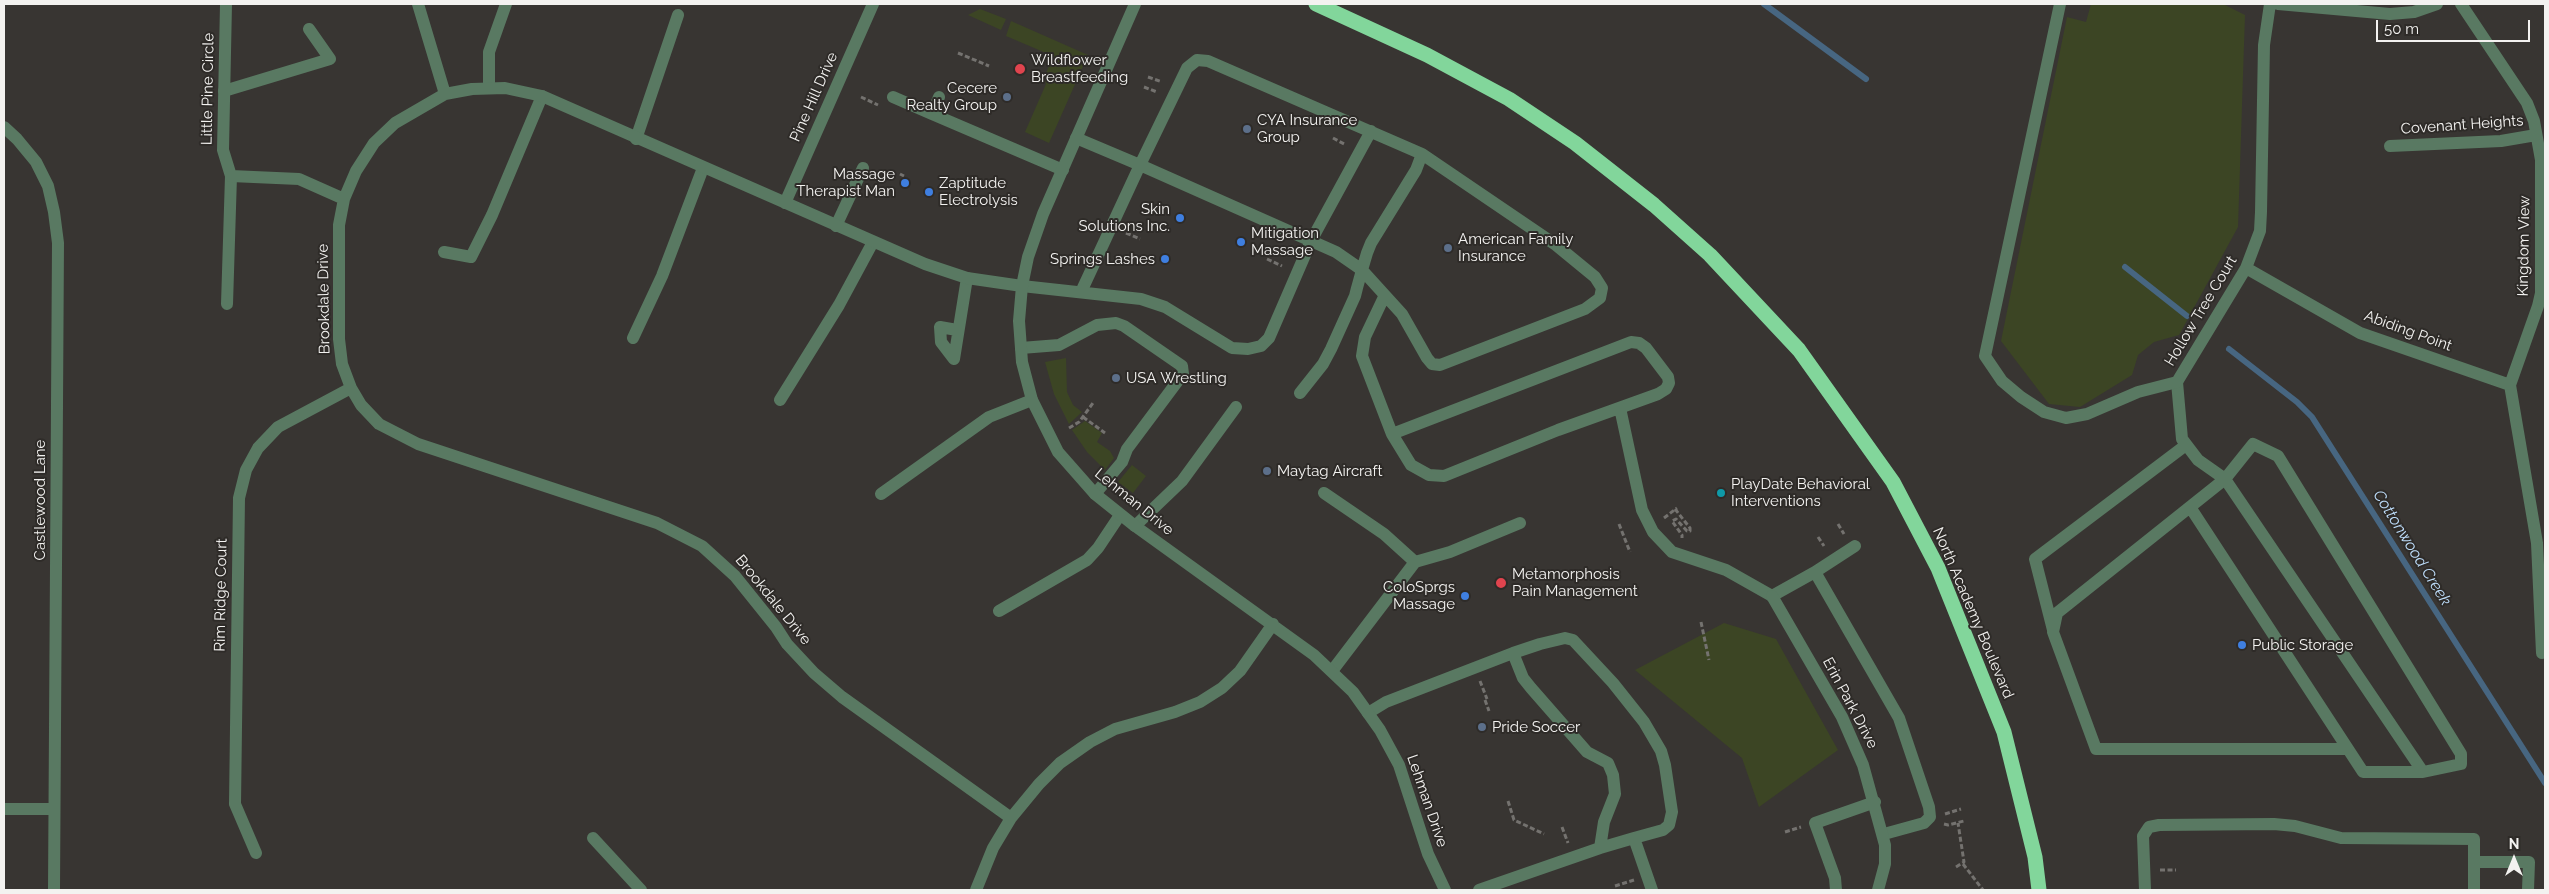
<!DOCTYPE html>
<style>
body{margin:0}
#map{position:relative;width:2549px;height:894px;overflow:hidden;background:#383532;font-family:Raleway,sans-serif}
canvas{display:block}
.frame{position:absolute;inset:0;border:5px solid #f3f2f0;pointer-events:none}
.north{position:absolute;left:2489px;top:834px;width:50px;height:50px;-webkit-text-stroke:4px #2e2b28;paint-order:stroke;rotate:0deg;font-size:14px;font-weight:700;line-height:20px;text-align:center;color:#f3f2f0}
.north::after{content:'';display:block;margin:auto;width:18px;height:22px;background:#f3f2f0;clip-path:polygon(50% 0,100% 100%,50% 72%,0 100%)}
.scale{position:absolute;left:2376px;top:20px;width:154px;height:22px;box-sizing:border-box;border:2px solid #f3f2f0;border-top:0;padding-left:6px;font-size:15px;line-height:18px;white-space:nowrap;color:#f3f2f0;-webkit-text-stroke:4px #2e2b28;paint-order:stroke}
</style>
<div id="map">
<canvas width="2549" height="894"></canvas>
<div class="frame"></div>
<div class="north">N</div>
<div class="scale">50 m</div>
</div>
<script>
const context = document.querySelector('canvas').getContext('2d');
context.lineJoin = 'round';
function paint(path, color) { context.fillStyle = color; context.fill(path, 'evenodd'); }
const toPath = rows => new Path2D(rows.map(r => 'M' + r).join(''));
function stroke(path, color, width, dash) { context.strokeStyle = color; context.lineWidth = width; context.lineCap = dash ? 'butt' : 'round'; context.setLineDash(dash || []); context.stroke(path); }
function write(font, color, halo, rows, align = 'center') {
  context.font = font + ' Raleway,sans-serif'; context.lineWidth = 4; context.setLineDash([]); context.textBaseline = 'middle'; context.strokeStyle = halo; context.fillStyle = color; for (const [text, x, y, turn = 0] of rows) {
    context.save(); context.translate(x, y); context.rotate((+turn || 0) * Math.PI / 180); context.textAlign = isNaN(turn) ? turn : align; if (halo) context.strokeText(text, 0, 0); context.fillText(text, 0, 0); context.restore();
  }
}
const green = toPath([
 [2091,4,2223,4,2245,15,2238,227,2179,335,2154,342,2138,355,2132,375,2080,407,2049,404,2001,341,2067,17,2086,22],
 [980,9,1006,19,1001,30,968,15],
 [1011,21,1088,55,1049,143,1025,132,1046,84,1044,78,1053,56,1006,36],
 [1066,358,1067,392,1073,405,1082,412,1069,424,1054,394,1045,362],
 [1085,421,1102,433,1097,442,1110,451,1114,458,1105,470,1087,452,1072,430],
 [1132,465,1146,476,1133,493,1118,482],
 [1724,623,1776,639,1838,750,1759,807,1742,758,1635,670]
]);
const stream = toPath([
 [1764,4,1866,79],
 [2125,267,2187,316],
 [2229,349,2297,402,2312,417,2545,783]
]);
const path = toPath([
 [958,53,989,66],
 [1148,77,1162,82],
 [1144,87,1157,92],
 [861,97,878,105],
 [1333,138,1346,145],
 [900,174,904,176],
 [1126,233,1140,239],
 [1267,259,1282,266],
 [1083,417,1105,433],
 [1069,428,1079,422,1093,403],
 [1675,509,1690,528,1690,531,1687,531,1676,519,1672,521,1682,535,1682,538],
 [1664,518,1677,508],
 [1619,524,1630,552],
 [1838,524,1844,534],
 [1818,537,1824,546],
 [1701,622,1709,660],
 [1480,681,1487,699],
 [1485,700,1489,711],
 [1508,801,1514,820,1544,834],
 [1945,814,1961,809],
 [1944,824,1948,825,1964,821],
 [1562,827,1568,843],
 [1785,832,1801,827],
 [1963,864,1983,890],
 [1956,867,1964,862,1958,823],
 [2160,870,2176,870],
 [1615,886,1634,880]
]);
const lane = toPath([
 [489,88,489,52,506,4],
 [224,91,330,59,309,29],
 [893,97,932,114],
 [939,97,932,114,1063,170],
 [1076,138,1140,165,1081,292],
 [636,139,678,15],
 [836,226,863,168],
 [444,252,471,257,492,215,542,96],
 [1022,286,1141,299,1165,307,1232,348,1248,349,1261,346,1269,338,1311,241,1371,131],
 [1384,297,1365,337,1362,356,1392,434,1631,342,1639,343,1646,348,1668,377,1669,383,1666,389,1658,394,1558,430,1444,476,1429,475,1411,465,1392,434],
 [227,304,231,176],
 [957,330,940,327,941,342,954,359,967,278],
 [633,338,662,276,703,168],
 [1021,348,1059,345,1097,325,1116,323,1124,326,1182,366,1183,374,1127,449,1122,462,1095,494],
 [2177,382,2182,439,2198,460,2225,479,2423,772,2461,764,2461,754,2278,456,2253,444,2225,479,2057,613,2053,632,2096,749,2347,749],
 [1300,393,1323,364,1331,349,1355,296,1357,288,1362,270,1367,253,1371,243,1416,170,1422,154,1556,245,1595,277,1602,288,1600,298,1585,309,1440,365,1432,364,1427,358,1402,314,1362,270,1336,252,1140,165,1187,68,1197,60,1208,61,1422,154],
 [780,400,839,305,873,242],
 [1620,408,1642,510,1653,532,1672,552,1726,570,1772,596,1815,572,1899,718,1929,807,1930,817,1924,823,1884,834],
 [1324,493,1384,534,1415,562,1332,671],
 [881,494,989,417,1032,400],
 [2190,507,2363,772,2423,772],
 [1135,526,1182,481,1236,407],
 [1415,562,1450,552,1520,523],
 [1815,572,1855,546],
 [999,611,1087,560,1098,548,1120,515],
 [2053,630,2035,559,2186,445],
 [1513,653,1540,644,1565,638,1573,640,1613,683,1644,722,1661,751,1665,765,1672,812,1669,825,1663,830,1634,838],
 [1368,713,1386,702,1513,653,1523,678,1531,688,1587,752,1608,763,1613,775,1615,794,1604,822,1600,848,1479,890],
 [1600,848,1634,838,1652,890],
 [1836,890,1835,878,1815,823,1875,802],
 [2145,890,2143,836,2149,827,2159,825,2274,824,2295,826,2341,838,2474,839,2474,862,2529,862,2528,890],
 [2474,890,2474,862]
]);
const street = toPath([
 [226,4,223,150,231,176,299,179,344,199],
 [418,4,445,94],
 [1135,4,1043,214,1028,257,1022,286,1019,321,1022,362,1032,400,1058,452,1095,494,1135,526,1314,655,1353,692,1380,730,1399,765,1428,854,1445,890],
 [2060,4,1985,356,2002,381,2021,397,2044,412,2066,418,2087,414,2138,392,2177,382,2246,268,2260,231,2261,212,2264,45,2270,4],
 [2278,4,2390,14,2414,12,2437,4],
 [2461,4,2527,103,2534,121,2541,160,2541,293,2538,306,2510,385,2537,543,2542,653],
 [4,127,17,139,36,162,48,186,54,212,58,243,54,890],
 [2390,146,2501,141,2536,135],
 [785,203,873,4],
 [2246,268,2360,333,2510,385],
 [1772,596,1842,717,1863,765,1885,845,1885,864,1878,890],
 [4,809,53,809],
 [1011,818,842,697,814,673,787,644,776,627,735,576,702,546,657,523,418,444,379,424,361,405,351,388,342,364,339,339,339,225,344,199,356,171,374,143,395,123,445,94,472,89,505,88,542,96,925,264,967,278,1022,286],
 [593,838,641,890],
 [256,853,235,804,239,498,246,470,258,448,278,427,351,388],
 [976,890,993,848,1011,818,1039,784,1060,763,1090,742,1115,729,1175,712,1200,702,1222,688,1240,671,1273,624]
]);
const highway = toPath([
 [1316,4,1427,55,1509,99,1575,143,1654,205,1710,255,1799,350,1893,482,1938,568,2004,732,2035,857,2039,890]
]);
const markers = [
 [1020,69,6,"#e0444e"],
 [1007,97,5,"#5c6f8a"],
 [1247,129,5,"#5c6f8a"],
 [905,183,5,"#3f7fe0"],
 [929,192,5,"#3f7fe0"],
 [1180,218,5,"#3f7fe0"],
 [1241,242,5,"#3f7fe0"],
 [1448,248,5,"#5c6f8a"],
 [1165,259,5,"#3f7fe0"],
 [1116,378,5,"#5c6f8a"],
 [1267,471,5,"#5c6f8a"],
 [1721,493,5,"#0f9aa8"],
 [1501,583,6,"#e0444e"],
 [1465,596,5,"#3f7fe0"],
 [2242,645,5,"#3f7fe0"],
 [1482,727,5,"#5c6f8a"]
];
const poiNames = [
 ["Wildflower",1031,60],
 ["Breastfeeding",1031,77],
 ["Cecere",997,88,"right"],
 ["Realty Group",997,105,"right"],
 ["CYA Insurance",1257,120],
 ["Group",1257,137],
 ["Massage",895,174,"right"],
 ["Therapist Man",895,191,"right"],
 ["Zaptitude",939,183],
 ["Electrolysis",939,200],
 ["Skin",1170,209,"right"],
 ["Solutions Inc.",1170,226,"right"],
 ["Mitigation",1251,233],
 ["Massage",1251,250],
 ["American Family",1458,239],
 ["Insurance",1458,256],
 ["Springs Lashes",1155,259,"right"],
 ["USA Wrestling",1126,378],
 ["Maytag Aircraft",1277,471],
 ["PlayDate Behavioral",1731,484],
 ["Interventions",1731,501],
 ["Metamorphosis",1512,574],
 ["Pain Management",1512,591],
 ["ColoSprgs",1455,587,"right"],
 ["Massage",1455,604,"right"],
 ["Public Storage",2252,645],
 ["Pride Soccer",1492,727]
];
const streetNames = [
 ["Little Pine Circle",208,89,-89],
 ["Pine Hill Drive",814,97,-66],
 ["Covenant Heights",2462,125,-4],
 ["Kingdom View",2524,246,-89],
 ["Brookdale Drive",324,299,-91],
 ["Hollow Tree Court",2201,311,-59],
 ["Abiding Point",2408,331,20],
 ["Castlewood Lane",40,500,-90],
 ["Lehman Drive",1134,502,39],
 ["Rim Ridge Court",221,595,-89],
 ["Brookdale Drive",773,600,51],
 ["North Academy Boulevard",1973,613,67],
 ["Erin Park Drive",1850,703,62],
 ["Lehman Drive",1427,801,71]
];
const waterNames = [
 ["Cottonwood Creek",2412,548,58]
];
paint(green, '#3c4524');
stroke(stream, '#476681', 6);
stroke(path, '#74726f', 3, [5, 2.5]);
stroke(lane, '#597962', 12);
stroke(street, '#597962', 12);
stroke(highway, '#82d69b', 15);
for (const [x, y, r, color] of markers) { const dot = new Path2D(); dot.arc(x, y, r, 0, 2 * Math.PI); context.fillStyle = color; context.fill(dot); stroke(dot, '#2e2b28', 2); }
write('15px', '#f3f2f0', '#2e2b28', poiNames, 'left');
write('15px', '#f3f2f0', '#2e2b28', streetNames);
write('italic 16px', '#bddcf9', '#2e2b28', waterNames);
</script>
